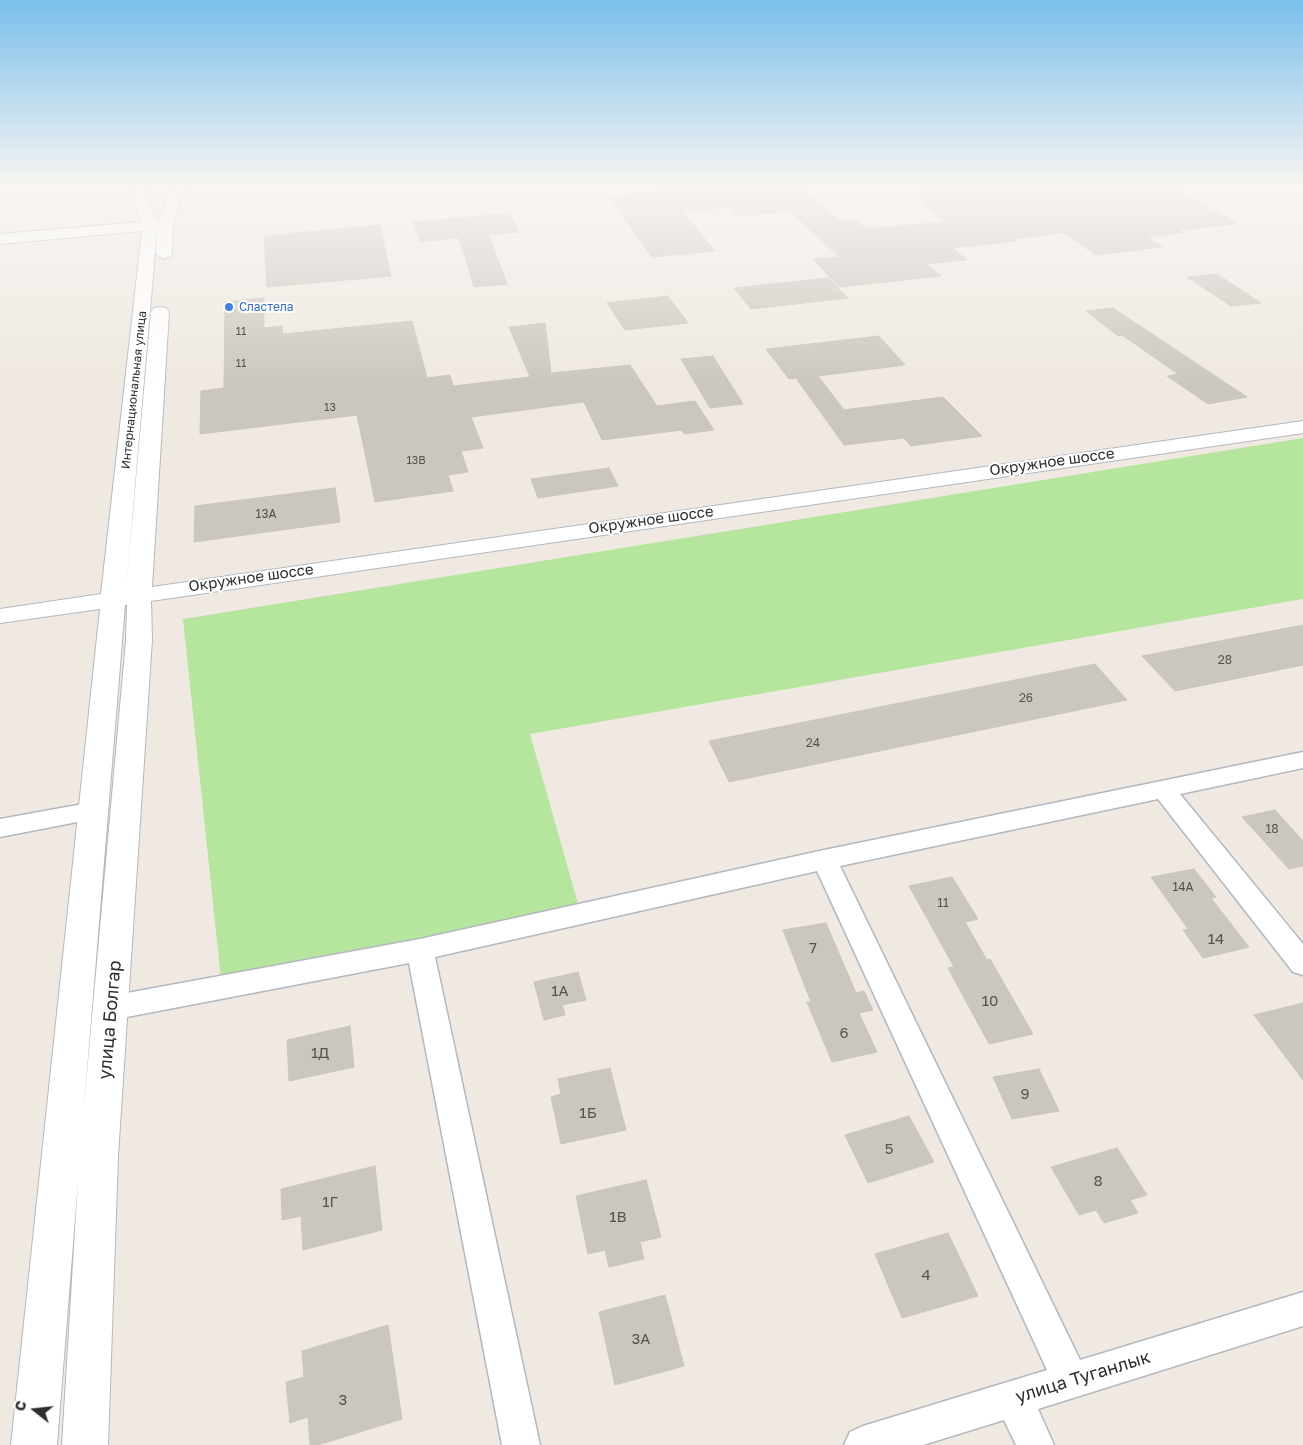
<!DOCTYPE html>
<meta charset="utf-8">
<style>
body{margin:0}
#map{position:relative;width:1303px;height:1445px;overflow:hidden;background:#efe9e1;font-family:"Golos Text",sans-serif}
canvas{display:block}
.north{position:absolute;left:10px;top:1385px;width:50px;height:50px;-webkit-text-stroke:4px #fff;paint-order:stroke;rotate:286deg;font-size:14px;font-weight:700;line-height:20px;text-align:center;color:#2e2e2e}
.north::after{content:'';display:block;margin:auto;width:18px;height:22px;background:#2e2e2e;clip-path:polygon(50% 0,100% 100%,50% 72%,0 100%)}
</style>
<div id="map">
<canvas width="1303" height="1445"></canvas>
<div class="north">С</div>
</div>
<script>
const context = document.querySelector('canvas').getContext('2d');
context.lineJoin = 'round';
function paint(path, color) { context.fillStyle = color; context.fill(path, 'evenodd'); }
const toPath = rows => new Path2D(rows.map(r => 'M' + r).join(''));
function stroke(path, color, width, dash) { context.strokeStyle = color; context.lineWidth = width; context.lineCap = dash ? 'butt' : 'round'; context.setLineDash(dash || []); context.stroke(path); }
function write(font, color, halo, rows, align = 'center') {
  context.font = font + ' "Golos Text",sans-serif'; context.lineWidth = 4; context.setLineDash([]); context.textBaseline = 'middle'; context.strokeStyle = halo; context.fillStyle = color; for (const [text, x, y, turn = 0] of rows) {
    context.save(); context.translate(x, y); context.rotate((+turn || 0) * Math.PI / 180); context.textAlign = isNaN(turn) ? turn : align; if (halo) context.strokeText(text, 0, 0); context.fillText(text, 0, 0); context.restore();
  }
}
const green = toPath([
 [1303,438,1303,599,530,734,579,907,221,979,183,619]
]);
const building = toPath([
 [735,184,801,184,840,221,856,220,867,229,945,222,910,193,930,191,924,187,954,184,1167,184,1238,224,1178,230,1183,233,1147,237,1163,247,1096,255,1064,233,1012,239,1016,241,953,248,967,260,927,264,941,276,839,287,813,259,839,257,790,211,740,216,730,207,683,212,715,251,652,257,609,196,735,184],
 [509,213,519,232,489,235,507,284,474,287,459,238,420,242,414,222,509,213],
 [380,225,391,276,267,287,264,236,380,225],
 [1217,274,1261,303,1231,306,1187,277,1217,274],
 [828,278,848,298,751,309,734,288,828,278],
 [668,296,688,323,625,330,607,303,668,296],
 [264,298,264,328,282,326,283,334,412,321,427,378,450,375,453,386,530,377,509,327,545,323,551,373,630,365,657,406,695,401,714,430,684,434,682,430,602,440,584,402,471,417,483,448,461,451,468,472,448,475,453,491,375,502,357,415,200,434,201,391,224,388,225,302,264,298],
 [1113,308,1247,397,1208,404,1167,376,1178,374,1122,335,1118,336,1086,311,1113,308],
 [879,336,905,365,818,376,844,410,943,397,982,436,911,446,904,438,844,445,796,378,789,379,766,349,879,336],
 [713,356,743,404,710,408,681,359,713,356],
 [609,468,618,486,538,498,531,479,609,468],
 [335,488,340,522,194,542,195,506,335,488],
 [1303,625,1303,665,1175,691,1142,656,1303,625],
 [1095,664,1127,700,729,782,709,741,1095,664],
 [1275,810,1303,841,1303,866,1289,869,1242,817,1275,810],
 [1194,869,1216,897,1211,898,1249,947,1203,958,1183,930,1188,929,1151,877,1194,869],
 [952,877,978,919,965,922,987,960,990,959,1033,1034,989,1044,948,968,954,967,909,886,952,877],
 [826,923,856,993,864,991,873,1010,859,1013,877,1052,832,1062,807,1002,811,1002,783,930,826,923],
 [578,972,586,1000,562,1005,565,1015,544,1020,534,982,578,972],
 [1303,1003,1303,1080,1254,1015,1303,1003],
 [350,1026,354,1067,289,1081,287,1040,350,1026],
 [610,1068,626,1130,561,1144,551,1097,561,1094,558,1079,610,1068],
 [1039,1069,1059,1111,1012,1119,993,1077,1039,1069],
 [909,1116,934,1162,868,1183,845,1135,909,1116],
 [1117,1148,1147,1195,1130,1200,1138,1213,1104,1223,1096,1210,1079,1215,1051,1167,1117,1148],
 [375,1166,382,1230,303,1250,301,1216,282,1220,281,1189,375,1166],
 [646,1180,661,1237,640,1242,644,1259,609,1267,605,1250,588,1254,576,1196,646,1180],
 [948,1233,978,1296,902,1318,875,1254,948,1233],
 [665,1295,684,1366,615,1385,599,1312,665,1295],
 [388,1325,402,1419,318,1445,310,1445,308,1417,290,1423,286,1382,304,1377,302,1351,388,1325]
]);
const minor = toPath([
 [1303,752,1303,768,1180,794,1303,944,1303,975,1293,972,1158,799,840,866,1080,1360,1303,1292,1303,1326,1038,1409,1054,1445,1016,1445,1004,1420,923,1445,844,1445,850,1432,863,1426,1047,1370,817,871,435,957,540,1445,502,1445,409,963,111,1020,101,1016,97,1008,101,1000,111,996,420,939,824,850,1303,752],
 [94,802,103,805,106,811,103,817,0,837,0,819,94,802]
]);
const tertiary = toPath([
 [131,184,145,184,144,191,156,220,160,220,172,184,186,184,173,224,172,254,170,257,164,259,156,254,157,229,126,590,151,312,154,308,160,307,166,308,169,312,152,587,1303,421,1303,433,151,601,152,640,118,1156,108,1445,62,1445,78,1181,57,1445,11,1445,100,609,0,623,0,609,101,594,142,231,0,244,0,234,141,222,130,191,131,184],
 [125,605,127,605,126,640,84,1106,125,605]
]);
const markers = [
 [229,307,5,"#3f7fe0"]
];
const farNumbernames = [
 ["11",241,332],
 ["11",241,364],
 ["13",330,408],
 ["13В",416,461]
];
const farShopnames = [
 ["Сластела",239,307]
];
const farStreetnames = [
 ["Интернациональная улица",134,390,-84]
];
const numberNames = [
 ["13А",266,514],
 ["28",1225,660],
 ["26",1026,698],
 ["24",813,743],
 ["18",1272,829],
 ["14А",1183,887],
 ["11",943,903]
];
const streetNames = [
 ["Окружное шоссе",1052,462,-8],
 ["Окружное шоссе",651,520,-8],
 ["Окружное шоссе",251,578,-8]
];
const nearNumbernames = [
 ["14",1216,939],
 ["7",813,948],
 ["1А",560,991],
 ["10",990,1001],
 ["6",844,1033],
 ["1Д",320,1053],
 ["9",1025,1094],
 ["1Б",588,1113],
 ["5",889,1149],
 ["8",1098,1181],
 ["1Г",330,1202],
 ["1В",618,1217],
 ["4",926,1275],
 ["3А",641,1339],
 ["3",343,1400]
];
const nearStreetnames = [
 ["улица Болгар",110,1020,-85],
 ["улица Туганлык",1083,1377,-17]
];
paint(green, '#b6e59e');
paint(building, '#cbc7bf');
stroke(building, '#cbc5ba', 1);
stroke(minor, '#b4b7c1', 3);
stroke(tertiary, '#b4b7c1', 2);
paint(minor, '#fff');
paint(tertiary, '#fff');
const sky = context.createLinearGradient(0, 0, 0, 386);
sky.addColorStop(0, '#7abfeb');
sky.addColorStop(0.48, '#f8f5f2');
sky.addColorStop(1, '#f8f5f200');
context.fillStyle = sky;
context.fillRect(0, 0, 1303, 386);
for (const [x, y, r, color] of markers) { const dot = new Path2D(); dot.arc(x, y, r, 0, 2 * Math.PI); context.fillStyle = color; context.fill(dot); stroke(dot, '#fff', 2); }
write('11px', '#555452', null, farNumbernames);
write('12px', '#366cbe', '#fff', farShopnames, 'left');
write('12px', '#2e2e2e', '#fff', farStreetnames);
write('12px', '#555452', null, numberNames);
write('15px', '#2e2e2e', '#fff', streetNames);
write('15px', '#555452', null, nearNumbernames);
write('18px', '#2e2e2e', '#fff', nearStreetnames);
</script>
